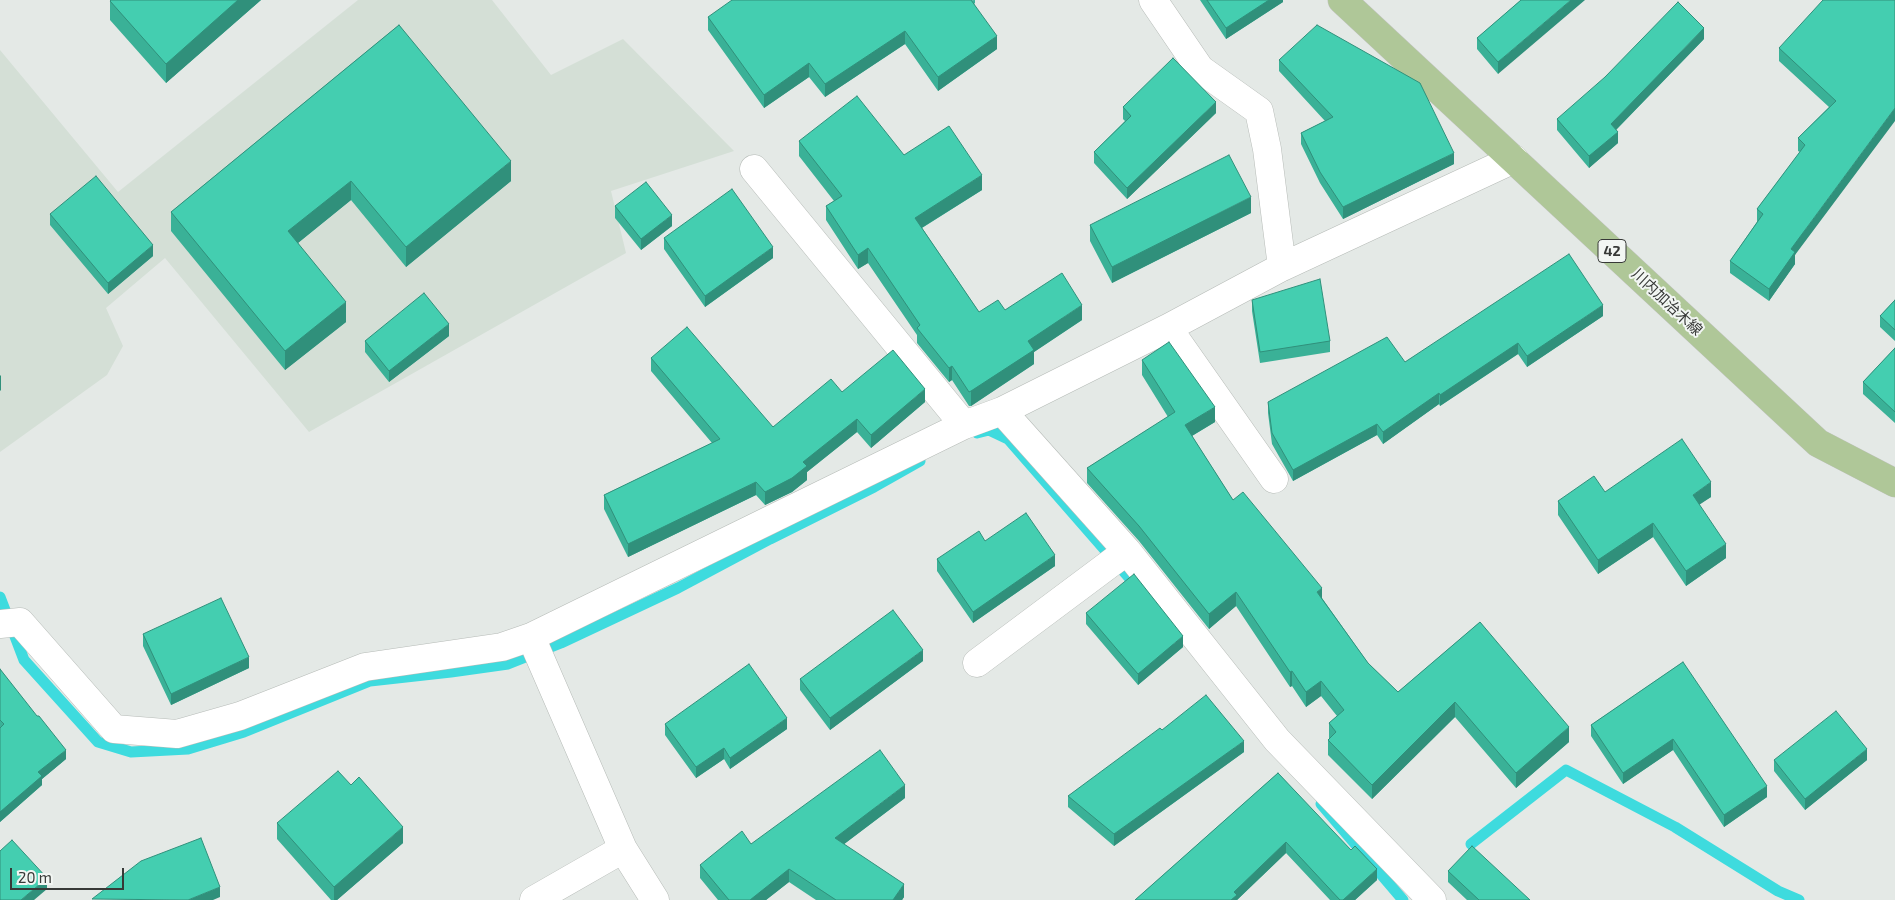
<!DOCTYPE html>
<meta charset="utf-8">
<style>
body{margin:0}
#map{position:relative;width:1895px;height:900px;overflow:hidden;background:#e4e9e6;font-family:"Exo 2",sans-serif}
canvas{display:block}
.scale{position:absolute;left:10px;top:868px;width:114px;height:22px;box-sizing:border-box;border:2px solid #373937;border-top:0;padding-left:6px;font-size:15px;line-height:18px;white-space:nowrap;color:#373937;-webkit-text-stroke:4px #f2f6f3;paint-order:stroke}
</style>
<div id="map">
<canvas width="1895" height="900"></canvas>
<div class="scale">20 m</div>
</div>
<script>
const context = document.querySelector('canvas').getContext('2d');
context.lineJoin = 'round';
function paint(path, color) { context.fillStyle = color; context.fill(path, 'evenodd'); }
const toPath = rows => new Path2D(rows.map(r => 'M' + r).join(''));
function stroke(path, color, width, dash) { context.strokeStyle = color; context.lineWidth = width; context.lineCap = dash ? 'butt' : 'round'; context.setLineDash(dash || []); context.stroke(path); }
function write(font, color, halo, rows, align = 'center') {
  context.font = font + ' "Exo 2","Noto Sans JP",sans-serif'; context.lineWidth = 4; context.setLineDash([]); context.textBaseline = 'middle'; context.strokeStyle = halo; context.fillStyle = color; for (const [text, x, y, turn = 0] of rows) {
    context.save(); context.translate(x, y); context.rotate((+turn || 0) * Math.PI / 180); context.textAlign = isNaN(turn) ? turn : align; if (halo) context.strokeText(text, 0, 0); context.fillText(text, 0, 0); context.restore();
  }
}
const built = toPath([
 [358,0,492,0,551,75,623,39,734,151,611,191,626,253,309,432,165,258,106,308,123,346,107,375,0,452,0,50,118,192]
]);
const stream = toPath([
 [977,433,989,430,1008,439,1138,588],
 [0,597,24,660,98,742,131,752,188,749,244,732,370,681,451,672,508,664,561,643,678,588,770,539,874,487,920,461],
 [1321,804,1403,900],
 [1471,844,1566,770,1675,827,1778,891,1799,900]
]);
const minor = toPath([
 [1153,0,1200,69,1259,111,1267,149,1282,267],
 [754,169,964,425],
 [1168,328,1274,479],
 [1002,411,1127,551,1277,740,1432,900],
 [0,624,20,622,114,729,177,734,240,716,365,667,502,647,531,637,964,425,1002,411,1168,328,1282,267,1514,159],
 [531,637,623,849,655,900],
 [977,663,1127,551],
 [534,900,623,849]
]);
const major = toPath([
 [1342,0,1818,443,1895,483]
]);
const wall = toPath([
 [261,0,166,83,110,20,110,1],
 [975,0,975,3,974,4,997,49,938,91,905,44,825,97,809,77,764,108,708,30,708,17],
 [1200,0,1283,0,1283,2,1226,39],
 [1521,0,1498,74,1477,49,1477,38],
 [1895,0,1795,255,1795,264,1769,301,1730,273,1730,261,1757,222,1757,209,1800,152,1798,151,1798,138,1829,107,1779,61,1779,48],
 [399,25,511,181,406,267,351,200,298,243,346,322,285,370,171,231,171,212],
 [1704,39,1616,130,1618,143,1589,168,1557,130,1557,119],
 [1279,60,1454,164,1343,219,1320,183,1301,144,1301,133,1325,121,1279,71],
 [1123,107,1216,113,1127,199,1094,163,1094,152,1125,121,1123,119],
 [799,141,904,155,982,190,922,228,979,312,1005,310,1082,320,1034,352,1034,364,971,406,969,406,952,380,949,382,917,343,917,335,868,263,858,269,826,220,826,206,834,201,799,156],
 [615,206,672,226,641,250,615,218],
 [1251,213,1112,283,1090,241,1090,225],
 [50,214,153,256,108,294,50,225],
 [664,238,773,258,705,307,664,249],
 [1252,300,1330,341,1330,352,1260,363,1252,311],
 [1895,300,1895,341,1880,327,1880,316],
 [1603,316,1527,367,1518,354,1440,406,1439,404,1383,444,1377,435,1293,481,1272,444,1268,413,1268,402,1405,362],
 [449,336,389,382,365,352,365,341],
 [1895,348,1895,423,1863,394,1863,382],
 [651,358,773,427,842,392,925,402,871,448,857,432,807,472,807,480,792,492,765,505,756,495,628,557,604,509,604,495,712,443,651,371],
 [1142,360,1215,422,1192,436,1233,500,1322,598,1368,663,1398,692,1480,622,1569,742,1516,788,1455,717,1372,799,1328,755,1328,740,1329,739,1329,723,1337,716,1321,696,1306,707,1292,686,1290,687,1236,606,1209,629,1139,541,1087,483,1087,468,1168,417,1142,375],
 [1605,492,1711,497,1699,504,1726,558,1686,586,1653,537,1598,574,1558,515,1558,501],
 [985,541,1055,566,973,623,937,571,937,559],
 [1086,613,1183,647,1138,685,1086,624],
 [143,634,249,668,171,705,143,646],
 [923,661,830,730,800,690,800,679],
 [1683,662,1767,797,1724,827,1673,750,1623,784,1591,736,1591,725],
 [0,669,66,759,42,779,42,785,0,822],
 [665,724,787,729,730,769,724,759,696,778,665,735],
 [1162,730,1244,752,1114,846,1068,807,1068,796],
 [1774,760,1867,760,1805,810,1774,771],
 [1278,773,1377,880,1355,900,1330,900,1286,853,1237,900,1135,900],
 [905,798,844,844,904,897,902,900,816,900,789,882,766,900,718,900,700,878,700,865,751,844],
 [277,823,403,843,337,900,331,900,277,839],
 [1448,871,1530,900,1467,900,1448,882]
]);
const shadedWall = toPath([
 [238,0,261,0,166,83,166,64],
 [1269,0,1283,0,1283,2,1226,39,1226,28],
 [1571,0,1585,0,1498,74,1498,62],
 [1704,28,1704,39,1611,135,1611,124],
 [905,31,905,44,825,97,825,84],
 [997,36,997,49,938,91,938,77],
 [809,63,809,77,764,108,764,95],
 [1216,102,1216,113,1127,199,1127,188],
 [1895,108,1895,121,1795,255,1795,264,1769,301,1769,289,1791,249],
 [1618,132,1618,143,1589,168,1589,156],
 [1454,153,1454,164,1343,219,1343,207],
 [511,161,511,181,406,267,406,247],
 [982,175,982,190,915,232,915,218],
 [351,181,351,200,288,251,288,231],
 [1251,197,1251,213,1112,283,1112,267],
 [672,215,672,226,641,250,641,239],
 [153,245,153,256,108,294,108,283],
 [773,247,773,258,705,307,705,296],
 [868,248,868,263,858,269,858,255],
 [346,302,346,322,285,370,285,351],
 [1082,305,1082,320,1034,352,1034,364,971,406,971,391,1028,341],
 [1603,305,1603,316,1527,367,1527,356],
 [449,324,449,336,389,382,389,371],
 [1518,343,1518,354,1440,406,1440,395],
 [952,366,952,380,949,382,949,368],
 [1,375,1,390,0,391,0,376],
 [925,389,925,402,871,448,871,435],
 [1439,393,1439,404,1383,444,1383,432],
 [1215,407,1215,422,1185,440,1185,425],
 [857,419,857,432,807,472,807,480,792,492,765,505,765,492],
 [1377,424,1377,435,1293,481,1293,470],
 [756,482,756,495,628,557,628,544],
 [1711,482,1711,497,1693,509,1693,495],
 [1653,523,1653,537,1598,574,1598,560],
 [1726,544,1726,558,1686,586,1686,571],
 [1055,555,1055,566,973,623,973,612],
 [1322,588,1322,603,1317,592],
 [1236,592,1236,606,1209,629,1209,614],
 [1183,636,1183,647,1138,685,1138,674],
 [923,650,923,661,830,730,830,718],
 [249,657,249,668,171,705,171,694],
 [1292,671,1292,686,1290,687,1290,672],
 [1321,681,1321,696,1306,707,1306,692],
 [1455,702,1455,717,1372,799,1372,785],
 [787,718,787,729,730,769,730,758],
 [1569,727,1569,742,1516,788,1516,773],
 [1673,739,1673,750,1623,784,1623,773],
 [1244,741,1244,752,1114,846,1114,834],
 [724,748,724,759,696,778,696,767],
 [1867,749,1867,760,1805,810,1805,799],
 [66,750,66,759,42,779,42,785,0,822,0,812,38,772],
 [905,785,905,798,835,851,835,838],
 [1767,786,1767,797,1724,827,1724,815],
 [403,827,403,843,337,900,334,900,334,887],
 [1286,842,1286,853,1237,900,1231,900,1234,892],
 [789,869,789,882,766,900,750,900],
 [1377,869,1377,880,1355,900,1343,900],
 [47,878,47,889,34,900,21,900],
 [904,884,904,897,902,900,893,900],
 [220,887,220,897,213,900,188,900]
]);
const building = toPath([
 [111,0,238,0,166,64,110,1,111,0],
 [732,0,971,0,997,36,938,77,905,31,825,84,809,63,764,95,708,17,732,0],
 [1207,0,1269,0,1226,28,1207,0],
 [1521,0,1571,0,1498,62,1477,38,1521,0],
 [1823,0,1895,0,1895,108,1791,249,1795,252,1769,289,1730,261,1763,214,1757,209,1805,145,1798,138,1836,101,1779,48,1823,0],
 [1678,2,1704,28,1611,124,1618,132,1589,156,1557,119,1605,77,1678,2],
 [399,25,511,161,406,247,351,181,288,231,346,302,285,351,171,212,399,25],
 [1317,25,1420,83,1454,153,1343,207,1320,172,1301,133,1333,117,1279,60,1317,25],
 [1173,58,1216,102,1127,188,1094,152,1131,116,1123,107,1173,58],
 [857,96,904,155,949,126,982,175,915,218,979,312,998,300,1005,310,1062,273,1082,305,1028,341,1034,350,971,391,969,392,952,366,949,368,917,328,920,325,868,248,858,255,826,206,842,196,799,141,857,96],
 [1229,155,1251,197,1112,267,1090,225,1229,155],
 [96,176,153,245,108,283,50,214,96,176],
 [646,182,672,215,641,239,615,206,646,182],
 [732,189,773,247,705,296,664,238,732,189],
 [1569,254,1603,305,1527,356,1518,343,1440,395,1439,393,1383,432,1377,424,1293,470,1272,433,1268,402,1387,337,1405,362,1569,254],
 [1320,279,1330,341,1260,352,1252,300,1320,279],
 [424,293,449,324,389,371,365,341,424,293],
 [1895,300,1895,330,1880,316,1895,300],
 [687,327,773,427,831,379,842,392,893,350,925,389,871,435,857,419,803,462,807,466,792,478,765,492,756,482,628,544,604,495,720,439,651,358,687,327],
 [1169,342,1215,407,1185,425,1233,500,1243,492,1322,588,1317,592,1368,663,1398,692,1480,622,1569,727,1516,773,1455,702,1372,785,1328,740,1336,732,1329,723,1344,710,1321,681,1306,692,1292,671,1290,672,1236,592,1209,614,1139,526,1087,468,1175,412,1142,360,1169,342],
 [1895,348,1895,412,1863,382,1895,348],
 [1682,439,1711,482,1693,495,1726,544,1686,571,1653,523,1598,560,1558,501,1594,476,1605,492,1682,439],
 [1026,513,1055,555,973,612,937,559,979,531,985,541,1026,513],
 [1134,574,1183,636,1138,674,1086,613,1134,574],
 [221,598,249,657,171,694,143,634,221,598],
 [893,610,923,650,830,718,800,679,893,610],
 [1683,662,1767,786,1724,815,1673,739,1623,773,1591,725,1683,662],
 [749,664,787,718,730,758,724,748,696,767,665,724,749,664],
 [0,669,37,716,39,716,66,750,38,772,42,776,0,812,0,728,4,724,0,720,0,669],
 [1206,695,1244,741,1114,834,1068,796,1160,728,1162,730,1206,695],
 [1836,711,1867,749,1805,799,1774,760,1836,711],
 [880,750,905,785,835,838,904,884,893,900,836,900,789,869,750,900,729,900,700,865,742,831,751,844,880,750],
 [338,771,351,785,359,777,403,827,334,887,277,823,338,771],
 [1278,773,1351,850,1355,846,1377,869,1343,900,1340,900,1286,842,1234,892,1237,895,1231,900,1135,900,1278,773],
 [201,838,220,887,188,900,92,899,141,861,201,838],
 [12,840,47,878,21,900,0,900,0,851,12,840],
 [1472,846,1530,900,1479,900,1448,871,1472,846]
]);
const shields = [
 [1612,251,28]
];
const shieldNames = [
 ["42",1612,251]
];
const streetNames = [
 ["川内加治木線",1667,302,43]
];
paint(built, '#d4dfd6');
stroke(stream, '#3edbde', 11);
stroke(minor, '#b6bbb7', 29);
stroke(major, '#c3c4c3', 29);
stroke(minor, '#fff', 28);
stroke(major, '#afc798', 28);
paint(wall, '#3ab197');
paint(shadedWall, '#30907b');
paint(building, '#44ceb0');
stroke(building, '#30907b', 1);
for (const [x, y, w] of shields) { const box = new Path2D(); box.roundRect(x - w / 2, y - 11.5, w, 23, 4); context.fillStyle = '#f2f6f3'; context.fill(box); stroke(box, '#373937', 1); }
write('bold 14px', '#373937', null, shieldNames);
write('15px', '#373937', '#f2f6f3', streetNames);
</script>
